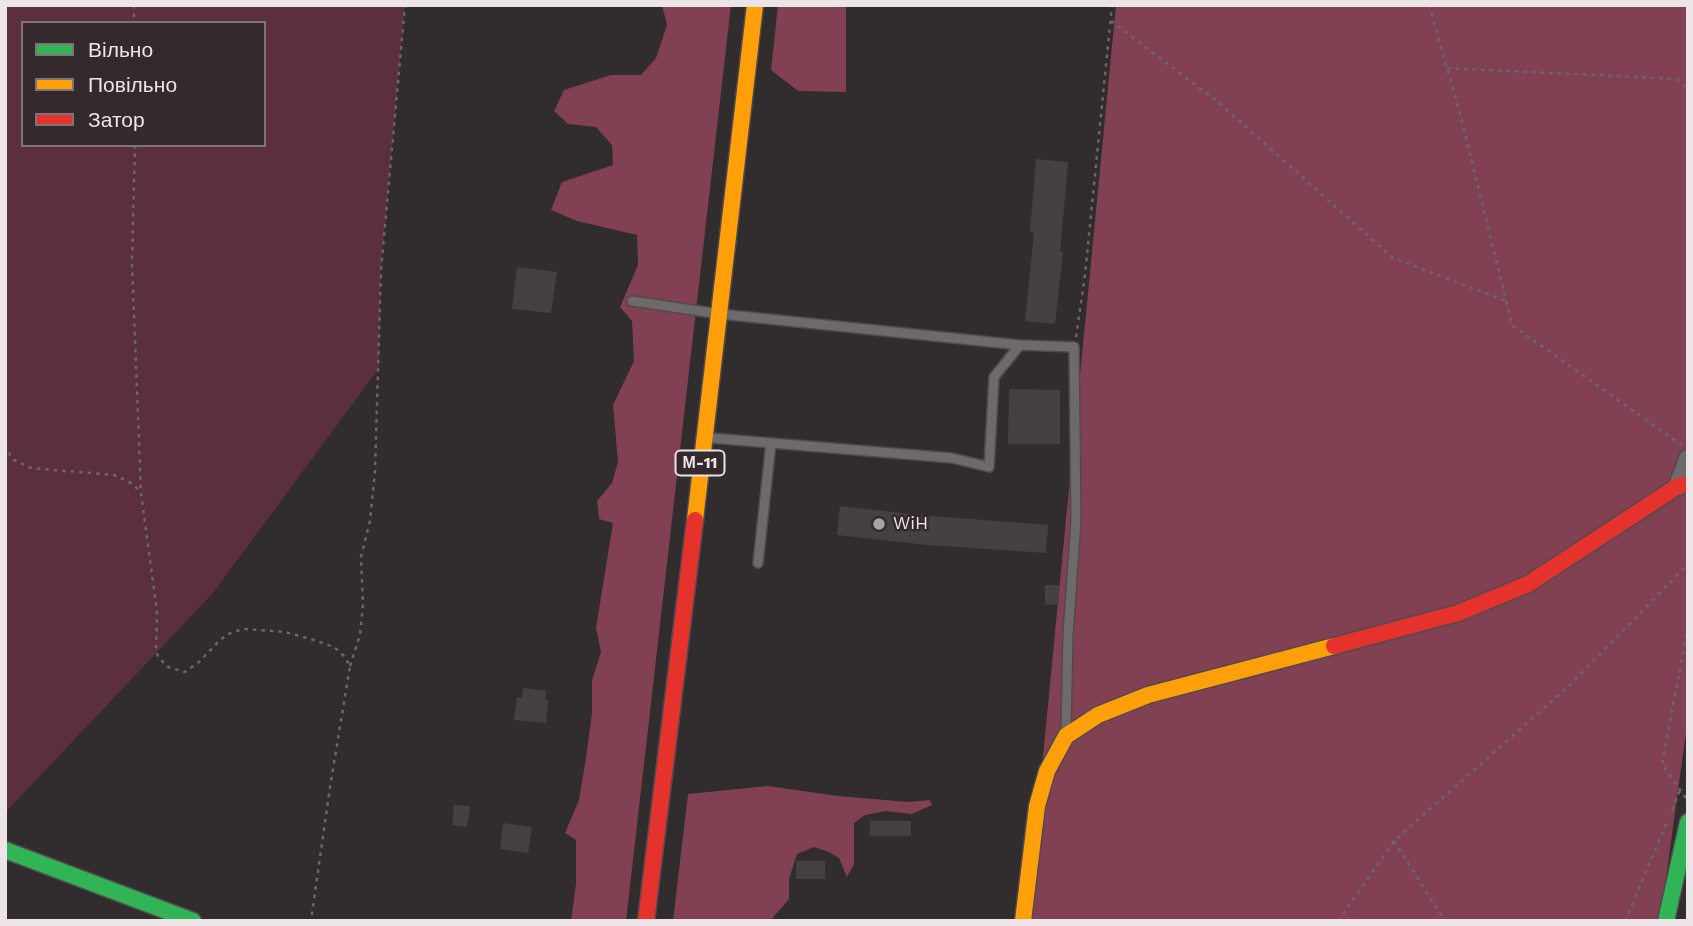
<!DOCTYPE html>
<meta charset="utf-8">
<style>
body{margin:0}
#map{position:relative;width:1693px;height:926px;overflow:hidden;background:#312c2d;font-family:"Work Sans",sans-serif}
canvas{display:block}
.frame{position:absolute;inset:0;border:7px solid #ece4e6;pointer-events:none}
.legend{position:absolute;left:21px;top:21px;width:245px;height:126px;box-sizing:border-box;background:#34292c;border:2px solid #7e7476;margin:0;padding:9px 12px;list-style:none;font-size:21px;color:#ece4e6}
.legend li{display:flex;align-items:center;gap:14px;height:35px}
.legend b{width:35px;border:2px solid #7e7476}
</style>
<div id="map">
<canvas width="1693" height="926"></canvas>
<div class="frame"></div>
<ul class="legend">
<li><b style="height:9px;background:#30b455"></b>Вільно</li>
<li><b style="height:9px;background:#ff9f0a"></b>Повільно</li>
<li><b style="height:9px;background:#e5322d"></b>Затор</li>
</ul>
</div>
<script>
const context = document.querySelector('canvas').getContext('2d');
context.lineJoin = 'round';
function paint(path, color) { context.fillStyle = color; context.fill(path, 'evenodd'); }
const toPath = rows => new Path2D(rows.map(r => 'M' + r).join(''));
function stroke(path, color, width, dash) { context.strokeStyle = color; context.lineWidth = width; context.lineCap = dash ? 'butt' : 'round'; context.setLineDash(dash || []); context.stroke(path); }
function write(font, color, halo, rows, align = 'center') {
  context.font = font + ' "Work Sans",sans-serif'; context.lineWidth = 5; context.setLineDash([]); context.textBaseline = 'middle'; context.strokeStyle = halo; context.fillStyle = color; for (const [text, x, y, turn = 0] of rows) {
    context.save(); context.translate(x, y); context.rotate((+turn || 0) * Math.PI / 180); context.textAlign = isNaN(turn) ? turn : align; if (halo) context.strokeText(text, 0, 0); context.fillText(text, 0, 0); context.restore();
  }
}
const green = toPath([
 [5,5,405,5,381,270,379,368,213,593,5,813],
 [23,23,264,23,264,145,23,145]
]);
const forest = toPath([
 [662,5,731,5,626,921,571,921,576,884,576,840,565,833,579,800,586,758,592,713,592,680,601,652,596,628,613,523,599,519,597,501,612,483,618,462,613,405,634,361,632,321,620,307,638,265,637,235,577,221,551,210,562,182,613,165,612,145,596,127,568,124,554,111,564,90,611,75,641,75,656,58,667,25],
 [778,5,846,5,846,92,798,91,771,70],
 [1116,5,1688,5,1688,718,1660,921,1027,921],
 [768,786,838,796,908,802,930,800,932,805,912,814,886,811,865,815,854,823,854,864,847,877,839,858,829,852,814,847,797,854,789,879,789,899,770,921,673,921,688,794]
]);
const building = toPath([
 [1036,159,1068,162,1060,252,1063,252,1055,324,1025,321,1034,233,1030,232],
 [517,267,557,272,551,313,512,309],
 [1009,389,1060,390,1060,444,1008,444],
 [840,506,920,515,1048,525,1046,553,927,545,837,535],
 [1045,585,1059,585,1059,604,1045,605],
 [523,688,546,691,545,700,548,700,546,723,514,720,517,697,522,698],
 [454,805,470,806,467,827,452,825],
 [870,821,911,821,911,836,870,836],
 [503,823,532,827,528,853,500,849],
 [796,861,825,861,825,879,796,879]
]);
const path = toPath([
 [134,5,134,23],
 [1429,5,1462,121,1512,325,1683,446],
 [1111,21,1218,102,1393,258,1506,301],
 [1447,68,1677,79,1688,90],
 [135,145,132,263,141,492],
 [1076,337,1085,275,1112,5],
 [5,445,12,459,31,468,114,475,133,484,141,493,157,612,156,649,158,657,168,667,185,672,199,662,220,640,232,632,245,629,285,632,314,640,334,647,344,656,350,666,330,787,311,921],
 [1688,626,1662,764,1688,801],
 [350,666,360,635,363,604,361,557,370,521,375,471,381,270,405,5],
 [1672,810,1680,790],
 [1394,841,1445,921],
 [1338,921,1394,841,1571,684,1688,564],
 [1625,921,1667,822]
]);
const lane = toPath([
 [632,301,720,314,1020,345,1074,347,1076,520,1068,635,1066,730],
 [711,438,952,458,989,467,994,377,1020,345],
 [758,563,771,443]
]);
const street = toPath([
 [1678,486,1688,459]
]);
const fast = toPath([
 [5,850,193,921],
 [1666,921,1688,822]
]);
const slow = toPath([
 [695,520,755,5],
 [1023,921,1037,806,1047,771,1066,736,1098,715,1148,695,1334,646]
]);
const jam = toPath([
 [1334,646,1458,613,1528,584,1678,486,1688,484],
 [646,921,695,520]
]);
const markers = [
 [879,524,7,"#aba4a5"]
];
const shields = [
 [700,463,49]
];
const shieldNames = [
 ["М-11",700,463]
];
const poiNames = [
 ["WiH",893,524]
];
paint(green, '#5b2f3c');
paint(forest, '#824053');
paint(building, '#454142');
stroke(lane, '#504a4c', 12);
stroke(street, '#504a4c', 21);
stroke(fast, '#504a4c', 19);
stroke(slow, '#504a4c', 19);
stroke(jam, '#504a4c', 19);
stroke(path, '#6c6869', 2.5, [3.5, 5]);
stroke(lane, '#6e696a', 9);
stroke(street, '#6e696a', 18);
stroke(fast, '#30b455', 16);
stroke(slow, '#ff9f0a', 16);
stroke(jam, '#e5322d', 16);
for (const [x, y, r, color] of markers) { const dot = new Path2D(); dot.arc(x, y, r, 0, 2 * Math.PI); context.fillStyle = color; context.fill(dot); stroke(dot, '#34292c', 2.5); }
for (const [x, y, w] of shields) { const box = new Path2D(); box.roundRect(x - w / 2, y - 12.5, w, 25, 5); context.fillStyle = '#34292c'; context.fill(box); stroke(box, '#ece4e6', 2); }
write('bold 16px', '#ece4e6', null, shieldNames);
write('18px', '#ece4e6', '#34292c', poiNames, 'left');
</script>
